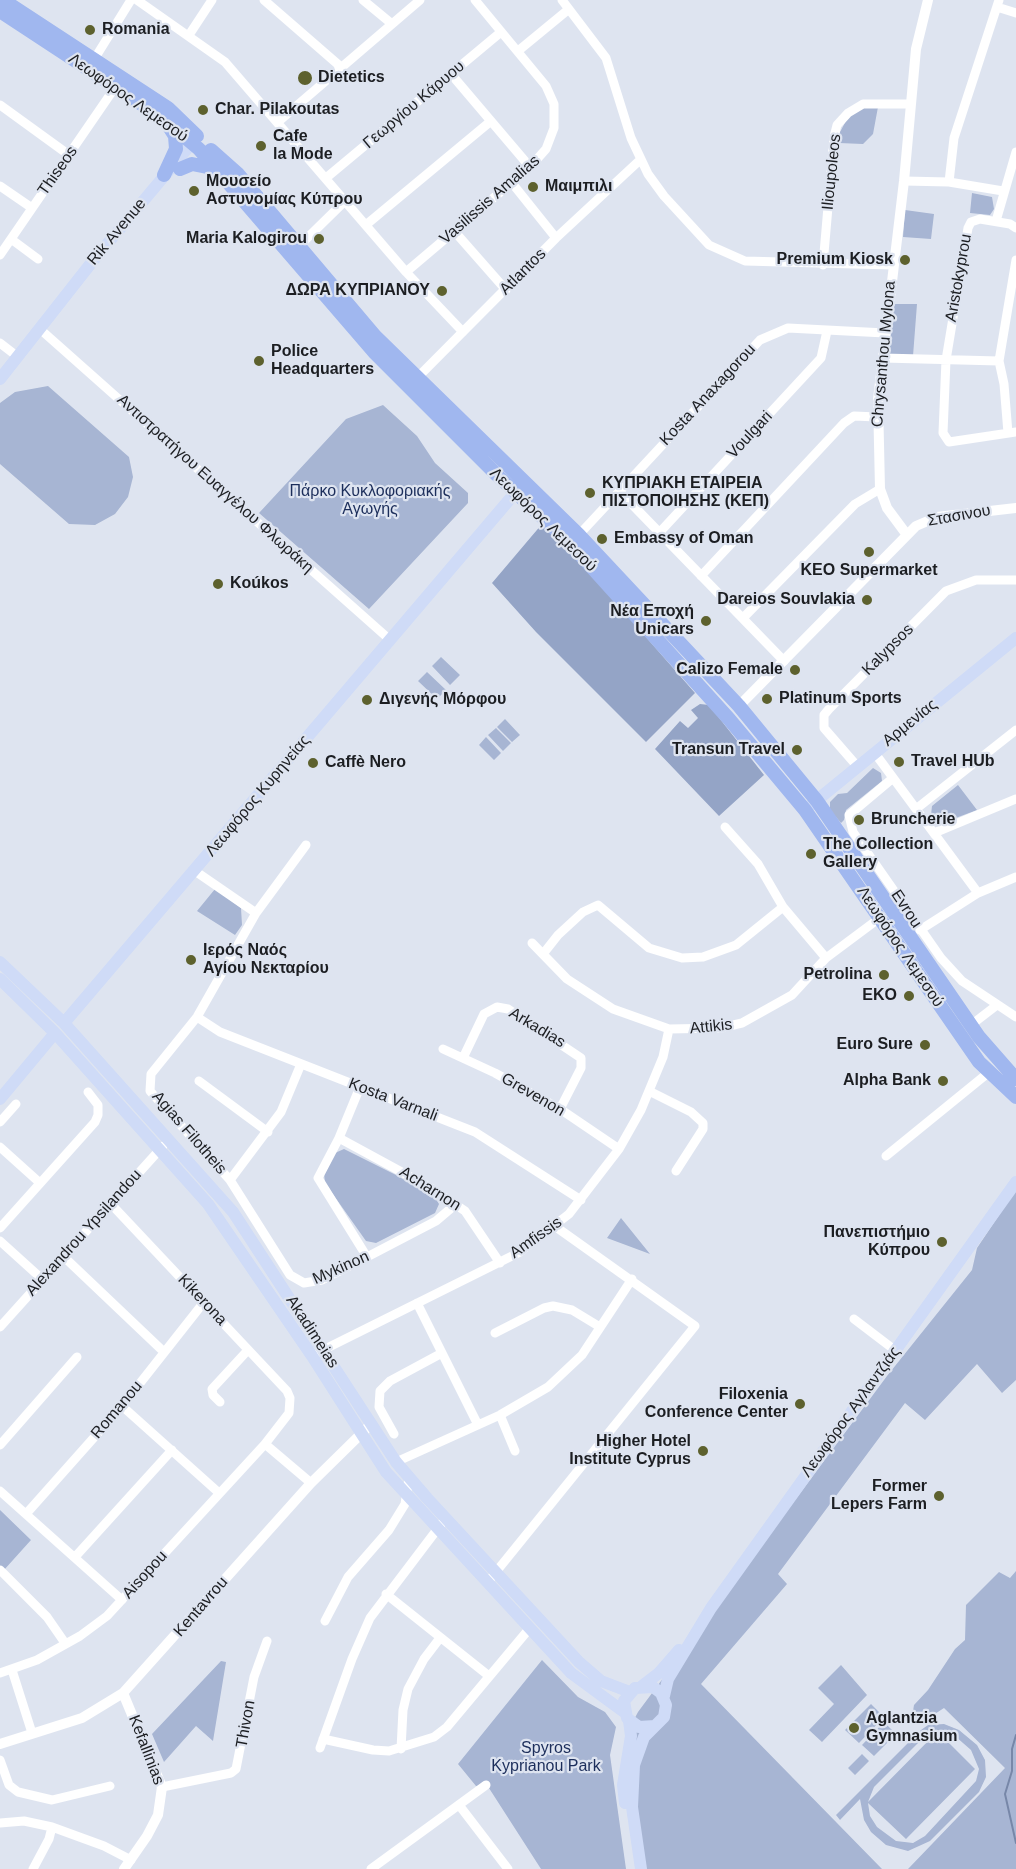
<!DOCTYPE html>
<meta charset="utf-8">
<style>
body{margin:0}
canvas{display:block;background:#dee4f0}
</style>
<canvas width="1016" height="1869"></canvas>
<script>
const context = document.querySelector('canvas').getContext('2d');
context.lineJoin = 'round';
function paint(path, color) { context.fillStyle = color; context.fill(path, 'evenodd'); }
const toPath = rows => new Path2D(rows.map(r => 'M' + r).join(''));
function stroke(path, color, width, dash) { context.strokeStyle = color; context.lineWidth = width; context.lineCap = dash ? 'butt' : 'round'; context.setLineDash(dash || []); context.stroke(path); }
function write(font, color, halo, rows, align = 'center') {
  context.font = font + ' Helvetica,sans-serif'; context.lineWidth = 4.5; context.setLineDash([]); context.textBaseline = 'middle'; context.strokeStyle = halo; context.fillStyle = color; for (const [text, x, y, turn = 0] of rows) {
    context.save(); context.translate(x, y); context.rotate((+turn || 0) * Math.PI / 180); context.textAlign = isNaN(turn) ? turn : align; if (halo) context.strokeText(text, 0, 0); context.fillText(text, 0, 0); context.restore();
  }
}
const green = toPath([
 [864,107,878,107,873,134,863,144,839,143,840,132,846,121,854,112],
 [972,193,992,197,994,209,990,215,970,213],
 [905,210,934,214,931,239,903,237],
 [890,304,917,304,913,356,885,356],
 [48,386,129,457,133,477,128,497,115,514,95,525,69,524,0,464,0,403,15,392],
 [383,405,417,436,435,463,468,493,468,503,369,609,259,513,346,419],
 [441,657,460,675,450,685,432,666],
 [427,672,446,690,437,699,418,681],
 [505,719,520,735,512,742,497,727],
 [496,728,511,743,503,751,488,735],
 [486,737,501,753,494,760,479,745],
 [873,768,881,773,882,781,846,810,844,820,841,823,830,810,830,802,838,794,847,793],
 [958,785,977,810,945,822,935,820,931,815,932,806],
 [215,889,241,908,242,925,235,935,197,911],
 [344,1149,396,1175,436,1199,439,1204,435,1213,376,1243,366,1241,325,1183,324,1173,335,1153],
 [1016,1190,1016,1380,1002,1393,977,1364,925,1420,905,1403,778,1574,787,1584,701,1684,882,1869,640,1869,627,1733,638,1712,887,1376,972,1270,977,1248],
 [621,1218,650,1254,607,1238],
 [0,1510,31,1540,4,1570,0,1567],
 [1016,1571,1016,1869,908,1869,1005,1768,944,1708,927,1719,914,1720,912,1717,914,1705,928,1690,955,1649,965,1640,966,1605,999,1572,1010,1578],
 [542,1660,578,1697,605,1712,616,1727,610,1755,626,1869,541,1869,487,1785,476,1786,458,1764],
 [221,1661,226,1662,213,1741,196,1726,164,1762,152,1734],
 [841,1665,867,1695,822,1742,809,1730,834,1704,818,1688],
 [871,1704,884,1717,859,1743,845,1730],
 [884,1722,896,1734,874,1756,862,1745],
 [944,1724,959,1730,977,1745,985,1760,986,1777,979,1792,930,1841,908,1851,886,1845,871,1832,864,1820,860,1799,840,1820,836,1815,921,1730,928,1725],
 [936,1732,936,1733,868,1802,874,1787,925,1736],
 [938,1732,955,1736,971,1750,979,1769,976,1781,925,1836,913,1843,896,1841,877,1827,870,1816,868,1803,906,1839,975,1769],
 [862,1754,869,1761,855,1775,848,1768]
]);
const forest = toPath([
 [542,524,581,563,695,693,646,742,536,632,492,583],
 [700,704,709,705,764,775,719,816,655,749,680,721,688,728,698,718,691,710]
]);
const stream = toPath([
 [1016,1735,1012,1749,1012,1771,1005,1794,1016,1843]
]);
const minor = toPath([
 [137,0,225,62,406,272,463,332],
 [264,0,341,67],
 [363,0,392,24],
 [562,0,606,58,631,138,648,174,664,196,709,245,745,261,892,265],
 [997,7,1016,13],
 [189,35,212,0],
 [518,51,569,9],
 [95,58,131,0],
 [451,74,530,167],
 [0,105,69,155],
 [279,121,420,0],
 [326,178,501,32],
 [904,181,949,182,1003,191],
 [949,182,954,138,999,0],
 [512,183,556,238],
 [0,186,32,208],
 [996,221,1016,152],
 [367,224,491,121],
 [1016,228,1010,224,980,219,971,222,968,228,946,360,943,433,949,442,1016,432],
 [455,232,506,290],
 [11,239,38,259],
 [296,249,346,200],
 [0,255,116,86],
 [823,265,834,137,837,125,848,113,863,104,910,104],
 [406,272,530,167,546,149,554,128,554,104,546,86,475,0],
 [41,330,389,639],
 [0,343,18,357],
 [883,358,999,361],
 [414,381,556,238,640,160],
 [1008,433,1004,384,999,361,1016,260],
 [620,492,784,661],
 [659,533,821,358,827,331],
 [576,538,760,340,788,328,885,333],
 [701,576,844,423,854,416,877,417],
 [743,618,855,504,880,489],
 [874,752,978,893],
 [857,766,824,728,824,715,829,709,946,591,976,580,1016,580],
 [893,778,849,815,853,832,941,958,962,981,1016,1017],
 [916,809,1016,730],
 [725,827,758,864,783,907,826,958],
 [934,833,1016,799],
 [306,845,256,913,197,1017,151,1074,150,1091,230,1180,290,1275,304,1283,322,1280,367,1257,436,1221,456,1204],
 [195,871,256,913],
 [920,930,978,893,1016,877],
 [532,943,567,979,613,1009,669,1029,721,1028,742,1023,792,995,826,958,881,917],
 [543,954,558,935,583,912,598,905,649,948,682,958,703,957,736,945,783,907],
 [197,1017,220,1032,475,1132,581,1200],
 [971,1025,997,1005],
 [443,1049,495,1073,560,1109,619,1149],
 [463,1058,484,1014,497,1007,508,1009,581,1058,581,1068,560,1109],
 [199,1081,268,1132],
 [360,1087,339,1138,318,1178,367,1257],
 [649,1091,691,1112,703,1123,703,1129,676,1171],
 [0,1122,16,1104],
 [339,1138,431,1188,465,1211,500,1263],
 [0,1147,40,1183],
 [886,1156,988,1073],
 [230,1180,281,1112,301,1064],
 [0,1228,95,1122,98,1115,98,1105,88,1092],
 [0,1241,42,1279],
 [63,1256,164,1352],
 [417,1303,478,1425],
 [854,1319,896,1351],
 [0,1327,163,1146],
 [495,1333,544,1308,553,1306,572,1310,600,1327],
 [319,1352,520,1252,569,1214,619,1149,641,1110,663,1057,669,1029],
 [220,1402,213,1395,212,1389,248,1350],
 [122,1406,218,1492],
 [500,1415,515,1451],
 [394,1434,379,1407,380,1391,390,1381,442,1353],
 [265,1444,311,1483],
 [0,1445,77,1357],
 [396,1462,500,1415,548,1387,582,1355,632,1279],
 [0,1491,122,1600],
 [26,1514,122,1406,204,1302],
 [75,1557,172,1450],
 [0,1570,47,1617,65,1643],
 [487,1583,695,1326,556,1227],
 [386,1594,489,1676],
 [325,1621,348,1577,389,1530,405,1504,409,1478],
 [12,1670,32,1733],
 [0,1673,37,1660,80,1636,107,1616,265,1444,289,1413,290,1398,287,1391,111,1204],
 [323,1739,373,1750,389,1751,434,1737,447,1727,529,1629],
 [320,1748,352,1659,370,1618,445,1519],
 [401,1749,403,1710,408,1689,424,1659,440,1638],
 [0,1760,9,1785,18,1792,52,1800,110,1786],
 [162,1787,231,1773,236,1769,254,1677,267,1641],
 [459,1805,508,1869],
 [0,1823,24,1821,52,1827,104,1846,131,1860],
 [33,1869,49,1839,52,1827],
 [371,1869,486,1785]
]);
const tertiary = toPath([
 [907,535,887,508,880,489,878,399,904,181,916,49,928,0],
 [739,706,916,526,937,517,1016,508],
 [123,1693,162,1787,158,1815,147,1836,124,1869],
 [0,1744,82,1718,123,1693,311,1483,367,1428]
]);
const secondary = toPath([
 [0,379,92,262,192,143],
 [811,805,1016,638],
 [0,962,64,1023,233,1212,396,1462,427,1498,579,1662,601,1681,630,1692],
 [0,979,55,1033,208,1204,312,1356,386,1472,571,1673,624,1712],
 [64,1023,515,493],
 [0,1099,55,1033],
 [642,1686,659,1673,679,1650],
 [664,1696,668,1679,711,1608,1016,1182],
 [625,1803,623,1785,631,1736,629,1721],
 [641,1869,632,1807,634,1765,644,1737,664,1717,666,1705,661,1693,653,1687,635,1688,624,1701,627,1718,639,1727,655,1726]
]);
const primary = toPath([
 [3,0,168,108,197,136],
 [0,11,161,117,199,149,374,352,497,475,570,543,729,719,805,810,979,1062,1016,1097],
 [211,150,238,174,375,336,579,535,739,706,817,801,979,1037,1016,1079],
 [180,169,192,164,217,169],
 [164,175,176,149,175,136,168,125]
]);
const markers = [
 [90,30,6,"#5d612e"],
 [305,78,8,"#5d612e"],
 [203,110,6,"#5d612e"],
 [261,146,6,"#5d612e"],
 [533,187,6,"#5d612e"],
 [194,191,6,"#5d612e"],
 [319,239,6,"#5d612e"],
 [905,260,6,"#5d612e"],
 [442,291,6,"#5d612e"],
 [259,361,6,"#5d612e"],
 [590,493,6,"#5d612e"],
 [602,539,6,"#5d612e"],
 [869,552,6,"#5d612e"],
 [218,584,6,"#5d612e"],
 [867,600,6,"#5d612e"],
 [706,621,6,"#5d612e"],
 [795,670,6,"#5d612e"],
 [767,699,6,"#5d612e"],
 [367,700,6,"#5d612e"],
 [797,750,6,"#5d612e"],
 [899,762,6,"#5d612e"],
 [313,763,6,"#5d612e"],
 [859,820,6,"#5d612e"],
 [811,854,6,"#5d612e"],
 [191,960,6,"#5d612e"],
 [884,975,6,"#5d612e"],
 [909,996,6,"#5d612e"],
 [925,1045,6,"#5d612e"],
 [943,1081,6,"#5d612e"],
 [942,1242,6,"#5d612e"],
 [800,1404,6,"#5d612e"],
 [703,1451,6,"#5d612e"],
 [939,1496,6,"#5d612e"],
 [854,1728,6,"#5d612e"]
];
const poiNames = [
 ["Romania",102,30],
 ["Dietetics",318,78],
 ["Char. Pilakoutas",215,110],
 ["Cafe",273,137],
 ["la Mode",273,155],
 ["Μουσείο",206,182],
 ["Αστυνομίας Κύπρου",206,200],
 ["Μαιμπιλι",545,187],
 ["Maria Kalogirou",307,239,"right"],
 ["Premium Kiosk",893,260,"right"],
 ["ΔΩΡΑ ΚΥΠΡΙΑΝΟΥ",430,291,"right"],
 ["Police",271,352],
 ["Headquarters",271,370],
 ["ΚΥΠΡΙΑΚΗ ΕΤΑΙΡΕΙΑ",602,484],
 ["ΠΙΣΤΟΠΟΙΗΣΗΣ (ΚΕΠ)",602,502],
 ["Embassy of Oman",614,539],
 ["KEO Supermarket",869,571,"center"],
 ["Koúkos",230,584],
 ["Dareios Souvlakia",855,600,"right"],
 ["Νέα Εποχή",694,612,"right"],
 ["Unicars",694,630,"right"],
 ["Calizo Female",783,670,"right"],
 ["Platinum Sports",779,699],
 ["Διγενής Μόρφου",379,700],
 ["Transun Travel",785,750,"right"],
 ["Travel HUb",911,762],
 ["Caffè Nero",325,763],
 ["Bruncherie",871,820],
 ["The Collection",823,845],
 ["Gallery",823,863],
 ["Ιερός Ναός",203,951],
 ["Αγίου Νεκταρίου",203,969],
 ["Petrolina",872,975,"right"],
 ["EKO",897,996,"right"],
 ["Euro Sure",913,1045,"right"],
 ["Alpha Bank",931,1081,"right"],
 ["Πανεπιστήμιο",930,1233,"right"],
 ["Κύπρου",930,1251,"right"],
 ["Filoxenia",788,1395,"right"],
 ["Conference Center",788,1413,"right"],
 ["Higher Hotel",691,1442,"right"],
 ["Institute Cyprus",691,1460,"right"],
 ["Former",927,1487,"right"],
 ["Lepers Farm",927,1505,"right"],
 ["Aglantzia",866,1719],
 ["Gymnasium",866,1737]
];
const streetNames = [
 ["Λεωφόρος Λεμεσού",128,98,35],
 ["Γεωργίου Κάρυου",414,105,-40],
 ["Thiseos",58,171,-55],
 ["Ilioupoleos",832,172,-84],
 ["Vasilissis Amalias",490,200,-41],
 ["Rik Avenue",117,232,-50],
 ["Atlantos",523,272,-45],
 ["Aristokyprou",959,278,-80],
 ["Chrysanthou Mylona",884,354,-85],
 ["Kosta Anaxagorou",708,395,-47],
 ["Voulgari",750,435,-47],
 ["Αντιστρατήγου Ευαγγέλου Φλωράκη",215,484,42],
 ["Στασινου",959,516,-10],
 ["Λεωφόρος Λεμεσού",543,520,44],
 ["Kalypsos",888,650,-45],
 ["Αρμενίας",910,723,-39],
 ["Λεωφόρος Κυρηνείας",258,796,-50],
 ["Evrou",906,909,56],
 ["Λεωφόρος Λεμεσού",900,947,56],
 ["Attikis",711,1027,-6],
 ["Arkadias",537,1028,31],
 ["Grevenon",533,1095,30],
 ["Kosta Varnali",393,1100,21],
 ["Agias Filotheis",189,1133,49],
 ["Acharnon",430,1189,32],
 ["Alexandrou Ypsilandou",84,1233,-48],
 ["Amfissis",536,1238,-35],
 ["Mykinon",341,1268,-24],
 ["Kikerona",202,1300,47],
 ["Akadimeias",312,1332,57],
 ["Romanou",117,1410,-50],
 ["Λεωφόρος Αγλαντζιάς",851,1412,-54],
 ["Aisopou",145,1575,-48],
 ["Kentavrou",201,1607,-49],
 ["Thivon",246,1724,-80],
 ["Kefallinias",146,1750,69]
];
const parkNames = [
 ["Πάρκο Κυκλοφοριακής",370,492],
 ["Αγωγής",370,510],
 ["Spyros",546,1749],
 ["Kyprianou Park",546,1767]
];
paint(green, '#a7b5d3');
paint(forest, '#94a4c6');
stroke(stream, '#7787a8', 2);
stroke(minor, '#fff', 9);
stroke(tertiary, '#fff', 10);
stroke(secondary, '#cfdbf7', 12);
stroke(primary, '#a0b7ef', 14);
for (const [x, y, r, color] of markers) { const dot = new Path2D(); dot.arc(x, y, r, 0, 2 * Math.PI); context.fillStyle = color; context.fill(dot); stroke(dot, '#dee4f0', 2); }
write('bold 16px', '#1c1e22', '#dee4f0', poiNames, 'left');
write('16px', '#1c1e22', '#dee4f0', streetNames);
write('16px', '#1c2e5b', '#dee4f0', parkNames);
</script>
